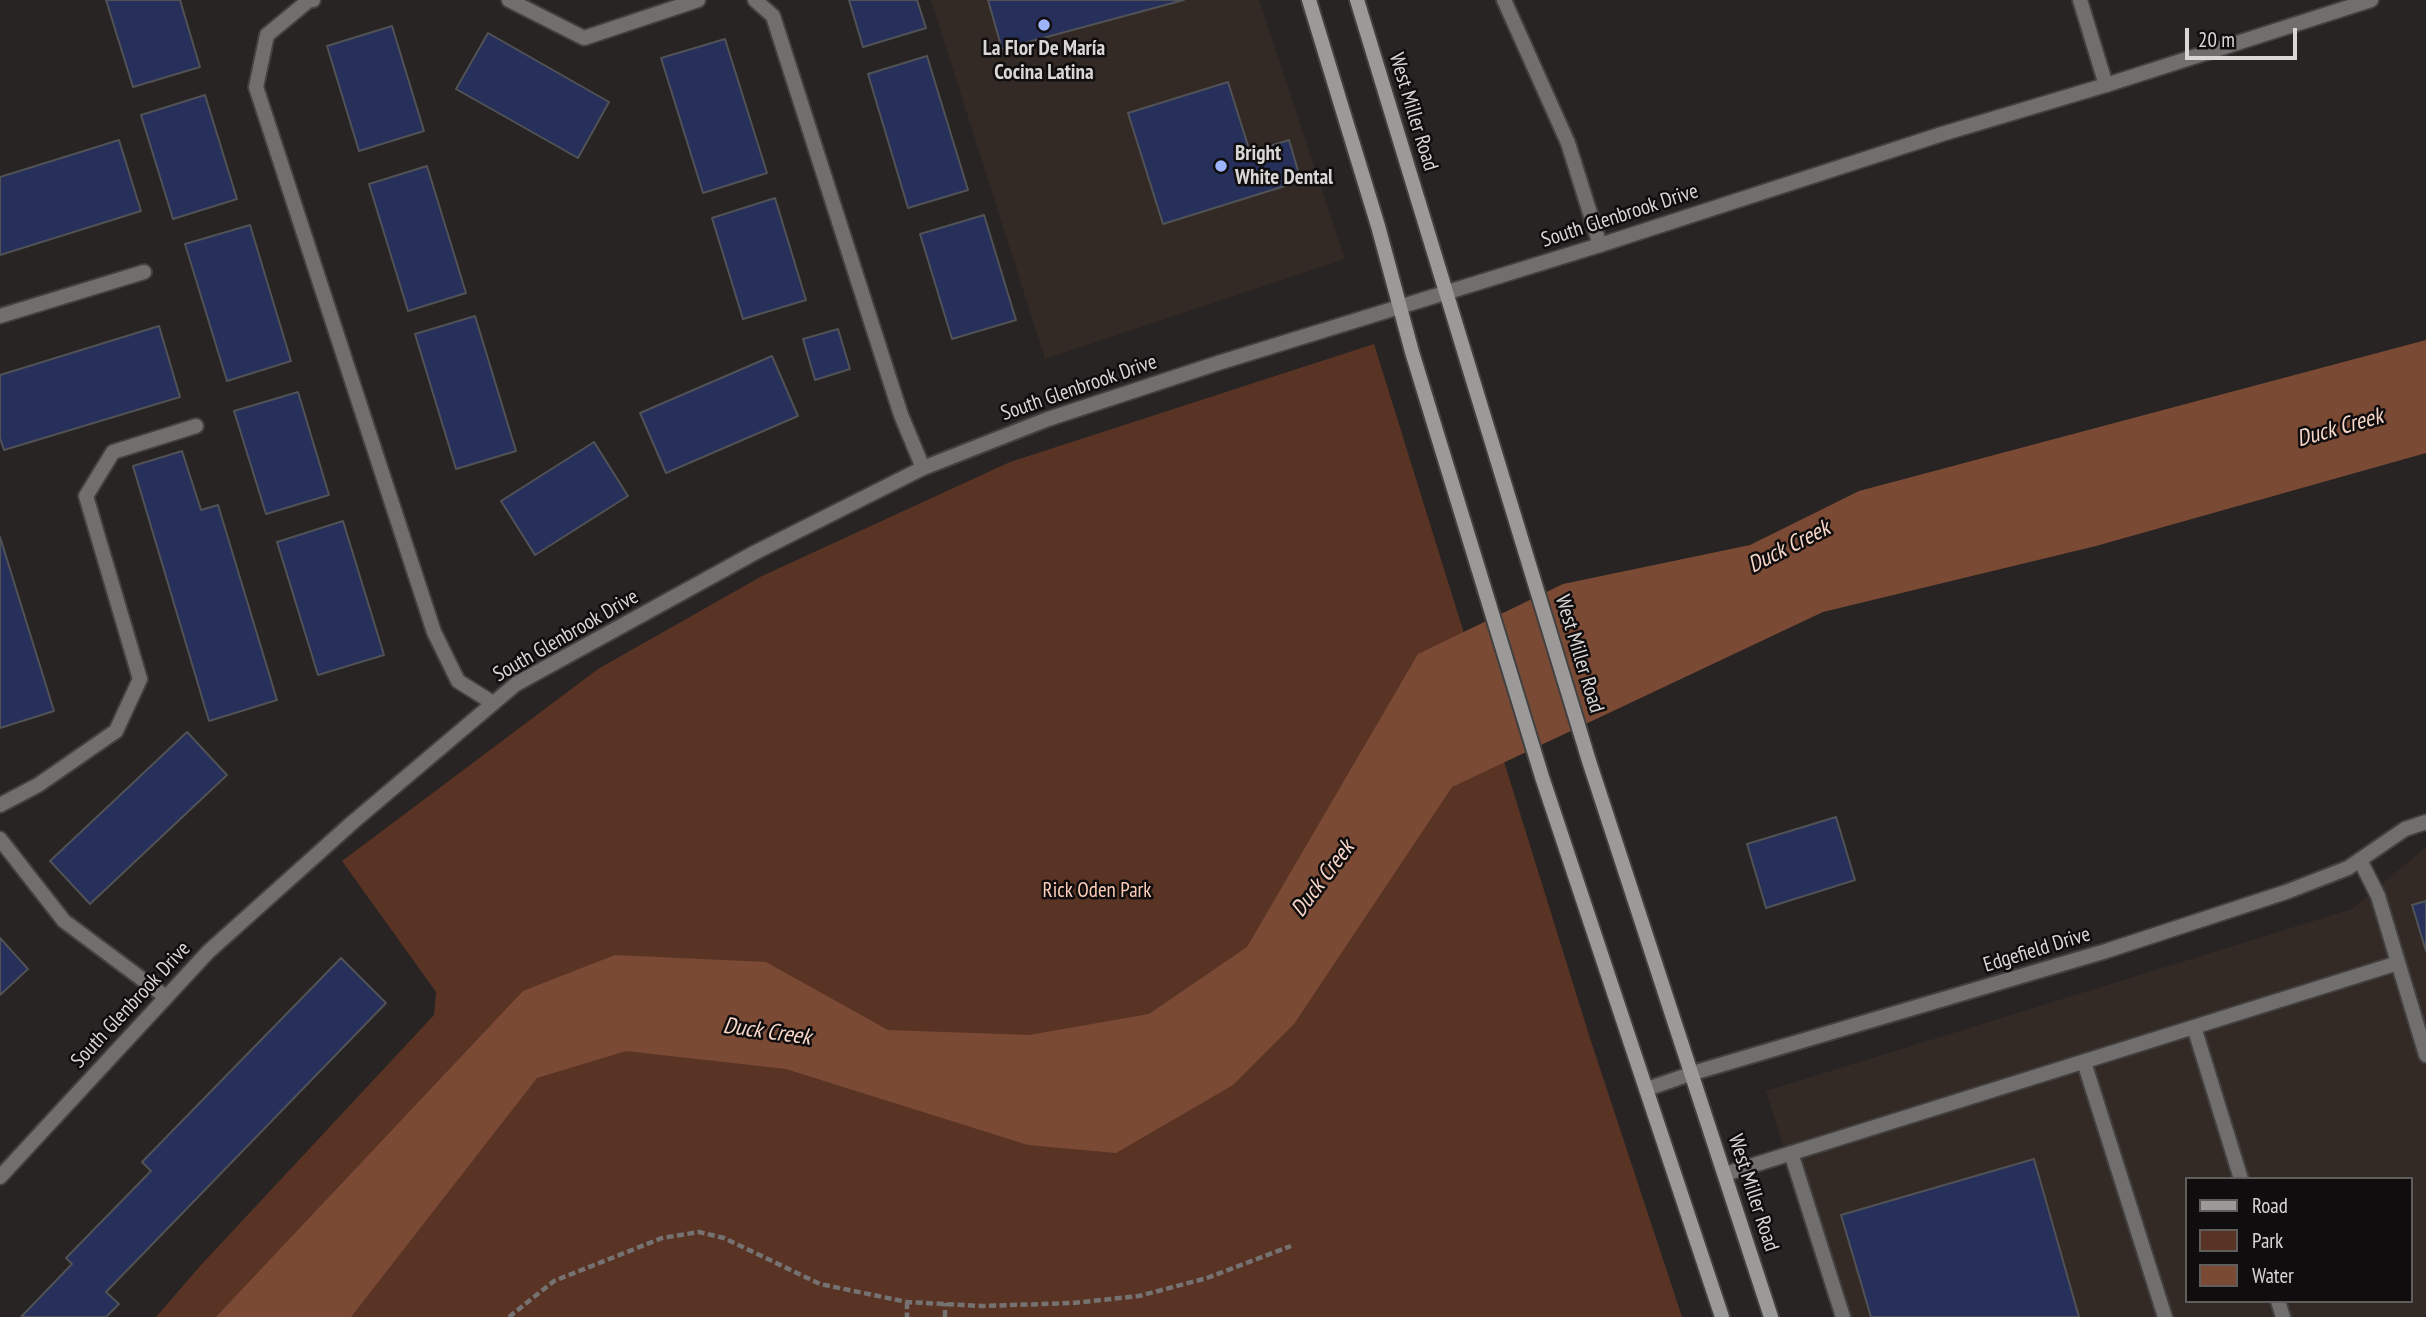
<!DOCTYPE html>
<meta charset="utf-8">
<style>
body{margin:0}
#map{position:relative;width:2426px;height:1317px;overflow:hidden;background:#272423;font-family:"PT Sans Narrow",sans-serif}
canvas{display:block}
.legend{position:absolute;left:2185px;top:1177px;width:228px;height:126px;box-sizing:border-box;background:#0f0d0d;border:2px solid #605e5d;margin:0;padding:9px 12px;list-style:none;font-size:21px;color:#d9d7d6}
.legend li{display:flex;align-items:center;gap:14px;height:35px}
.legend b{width:35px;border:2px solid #605e5d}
.scale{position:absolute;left:2185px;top:28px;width:112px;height:32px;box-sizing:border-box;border:4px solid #d9d7d6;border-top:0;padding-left:9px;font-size:21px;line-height:24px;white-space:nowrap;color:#d9d7d6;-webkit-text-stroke:5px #0f0d0d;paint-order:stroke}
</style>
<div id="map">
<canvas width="2426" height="1317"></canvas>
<ul class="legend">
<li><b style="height:9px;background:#9c9a98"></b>Road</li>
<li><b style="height:19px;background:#593425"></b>Park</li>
<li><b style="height:19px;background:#7b4a35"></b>Water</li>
</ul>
<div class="scale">20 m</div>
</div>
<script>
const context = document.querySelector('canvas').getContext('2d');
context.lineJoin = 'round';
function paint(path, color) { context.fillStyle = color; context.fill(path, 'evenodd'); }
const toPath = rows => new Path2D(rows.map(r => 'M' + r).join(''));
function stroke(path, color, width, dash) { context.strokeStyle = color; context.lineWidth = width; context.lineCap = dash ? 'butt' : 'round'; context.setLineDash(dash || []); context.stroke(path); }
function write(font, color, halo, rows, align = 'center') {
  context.font = font + ' "PT Sans Narrow",sans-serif'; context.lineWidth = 5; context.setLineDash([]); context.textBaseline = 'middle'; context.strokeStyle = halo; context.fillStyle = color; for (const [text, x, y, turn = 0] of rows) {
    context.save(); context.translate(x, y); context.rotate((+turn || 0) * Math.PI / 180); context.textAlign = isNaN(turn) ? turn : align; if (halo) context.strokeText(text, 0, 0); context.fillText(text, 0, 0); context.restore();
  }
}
const built = toPath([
 [931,0,1259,0,1345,259,1045,359],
 [2426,847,2426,1317,1837,1317,1766,1091,2352,909],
 [2186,1179,2410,1179,2410,1301,2186,1301]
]);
const green = toPath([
 [1374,344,1589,1035,1682,1317,156,1317,201,1265,434,1015,436,992,342,861,598,669,762,576,1010,462]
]);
const water = toPath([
 [2426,340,2426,453,2096,546,1823,612,1452,787,1294,1024,1233,1085,1116,1153,1028,1145,786,1069,626,1051,537,1078,351,1317,216,1317,523,991,615,955,766,962,888,1030,1029,1035,1149,1014,1247,947,1418,654,1563,584,1750,545,1859,491]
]);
const building = toPath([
 [106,0,180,0,200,67,133,87,106,0],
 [849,0,917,0,926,28,863,47,849,0],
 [988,0,1184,0,1002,49,988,0],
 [392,26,424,131,359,151,327,46,392,26],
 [488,33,609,102,578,158,456,89,488,33],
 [725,39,767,173,703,193,661,58,725,39],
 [927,56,968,190,908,208,868,74,927,56],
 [1228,82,1250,152,1289,140,1301,181,1163,224,1128,113,1228,82],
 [205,95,237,199,173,219,141,115,205,95],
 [119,140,141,211,0,255,0,177,119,140],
 [427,166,466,293,408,311,369,184,427,166],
 [775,198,806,300,743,319,712,218,775,198],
 [984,215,1016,320,952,339,920,234,984,215],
 [250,225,291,361,227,381,185,244,250,225],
 [475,316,516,451,456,469,415,334,475,316],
 [159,326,180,397,4,450,0,438,0,375,159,326],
 [838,329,850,369,815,380,803,339,838,329],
 [772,356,798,416,666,473,640,413,772,356],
 [298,392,329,495,266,514,234,411,298,392],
 [594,442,628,496,535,555,501,501,594,442],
 [182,451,201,510,218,505,277,700,209,721,133,466,182,451],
 [343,521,384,655,318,675,277,542,343,521],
 [0,537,54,711,0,728,0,537],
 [187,732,227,775,90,904,50,861,187,732],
 [1836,817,1855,880,1766,908,1747,844,1836,817],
 [2426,901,2426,951,2412,905,2426,901],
 [0,938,28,969,0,995,0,938],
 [341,958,386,1003,106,1292,119,1304,106,1317,21,1317,72,1264,66,1258,151,1171,142,1162,341,958],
 [2034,1159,2079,1317,1871,1317,1841,1215,2034,1159]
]);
const path = toPath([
 [907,1302,907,1317],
 [509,1317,554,1281,662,1238,699,1232,724,1238,820,1284,907,1302,982,1306,1073,1303,1139,1296,1207,1278,1291,1246],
 [945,1317,945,1303]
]);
const service = toPath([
 [313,0,308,1,267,35,256,87,434,632,458,681,493,703],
 [509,0,584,38,698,0],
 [755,0,773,16,901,415,923,468],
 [1504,0,1568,143,1600,245],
 [2080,0,2106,85],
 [0,316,144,272],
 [0,805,38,785,116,731,140,679,86,496,113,452,196,426],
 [0,839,64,921,166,997],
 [2360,860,2378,896,2426,1055],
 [2194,1027,2241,1179],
 [2084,1062,2165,1317],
 [1791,1153,1843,1317],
 [1725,1174,2398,963],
 [2278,1301,2283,1317]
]);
const tertiary = toPath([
 [1647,1089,1693,1073,2106,951,2286,892,2348,868,2405,829,2426,822],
 [0,1177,208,952,353,822,516,684,756,552,923,468,1048,419,1218,363,1600,245,1942,134,2106,85,2371,0]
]);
const secondary = toPath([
 [1309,0,1378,226,1412,352,1542,777,1722,1317],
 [1357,0,1589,761,1771,1317]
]);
const markers = [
 [1044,25,7,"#9db4fd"],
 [1221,166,7,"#9db4fd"]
];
const poiNames = [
 ["La Flor De María",1044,49],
 ["Cocina Latina",1044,73],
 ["Bright",1235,154,"left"],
 ["White Dental",1235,178,"left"]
];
const streetNames = [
 ["West Miller Road",1413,112,73],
 ["South Glenbrook Drive",1620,216,-18],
 ["South Glenbrook Drive",1079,388,-19],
 ["South Glenbrook Drive",566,636,-30],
 ["West Miller Road",1579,654,73],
 ["Edgefield Drive",2037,950,-17],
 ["South Glenbrook Drive",131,1005,-47],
 ["West Miller Road",1753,1193,72]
];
const parkNames = [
 ["Rick Oden Park",1097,891]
];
const waterNames = [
 ["Duck Creek",2340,428,-16],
 ["Duck Creek",1789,547,-27],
 ["Duck Creek",1323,879,-53],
 ["Duck Creek",767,1032,8]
];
paint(built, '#332a26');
paint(green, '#593425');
paint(water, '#7b4a35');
paint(building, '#26305a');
stroke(building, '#515255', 2);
stroke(service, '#434140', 18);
stroke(tertiary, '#434140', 18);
stroke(secondary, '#434140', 18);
stroke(path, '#757271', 4.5, [7, 3.5]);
stroke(service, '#716f6e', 14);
stroke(tertiary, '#716f6e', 14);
stroke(secondary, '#9c9a98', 14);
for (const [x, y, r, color] of markers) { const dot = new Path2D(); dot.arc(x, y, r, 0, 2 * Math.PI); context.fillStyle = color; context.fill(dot); stroke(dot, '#0f0d0d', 2.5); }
write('bold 21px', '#d9d7d6', '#0f0d0d', poiNames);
write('21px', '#d9d7d6', '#0f0d0d', streetNames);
write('21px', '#fdccb7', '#0f0d0d', parkNames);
write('italic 23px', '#f8d7c9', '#0f0d0d', waterNames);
</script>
